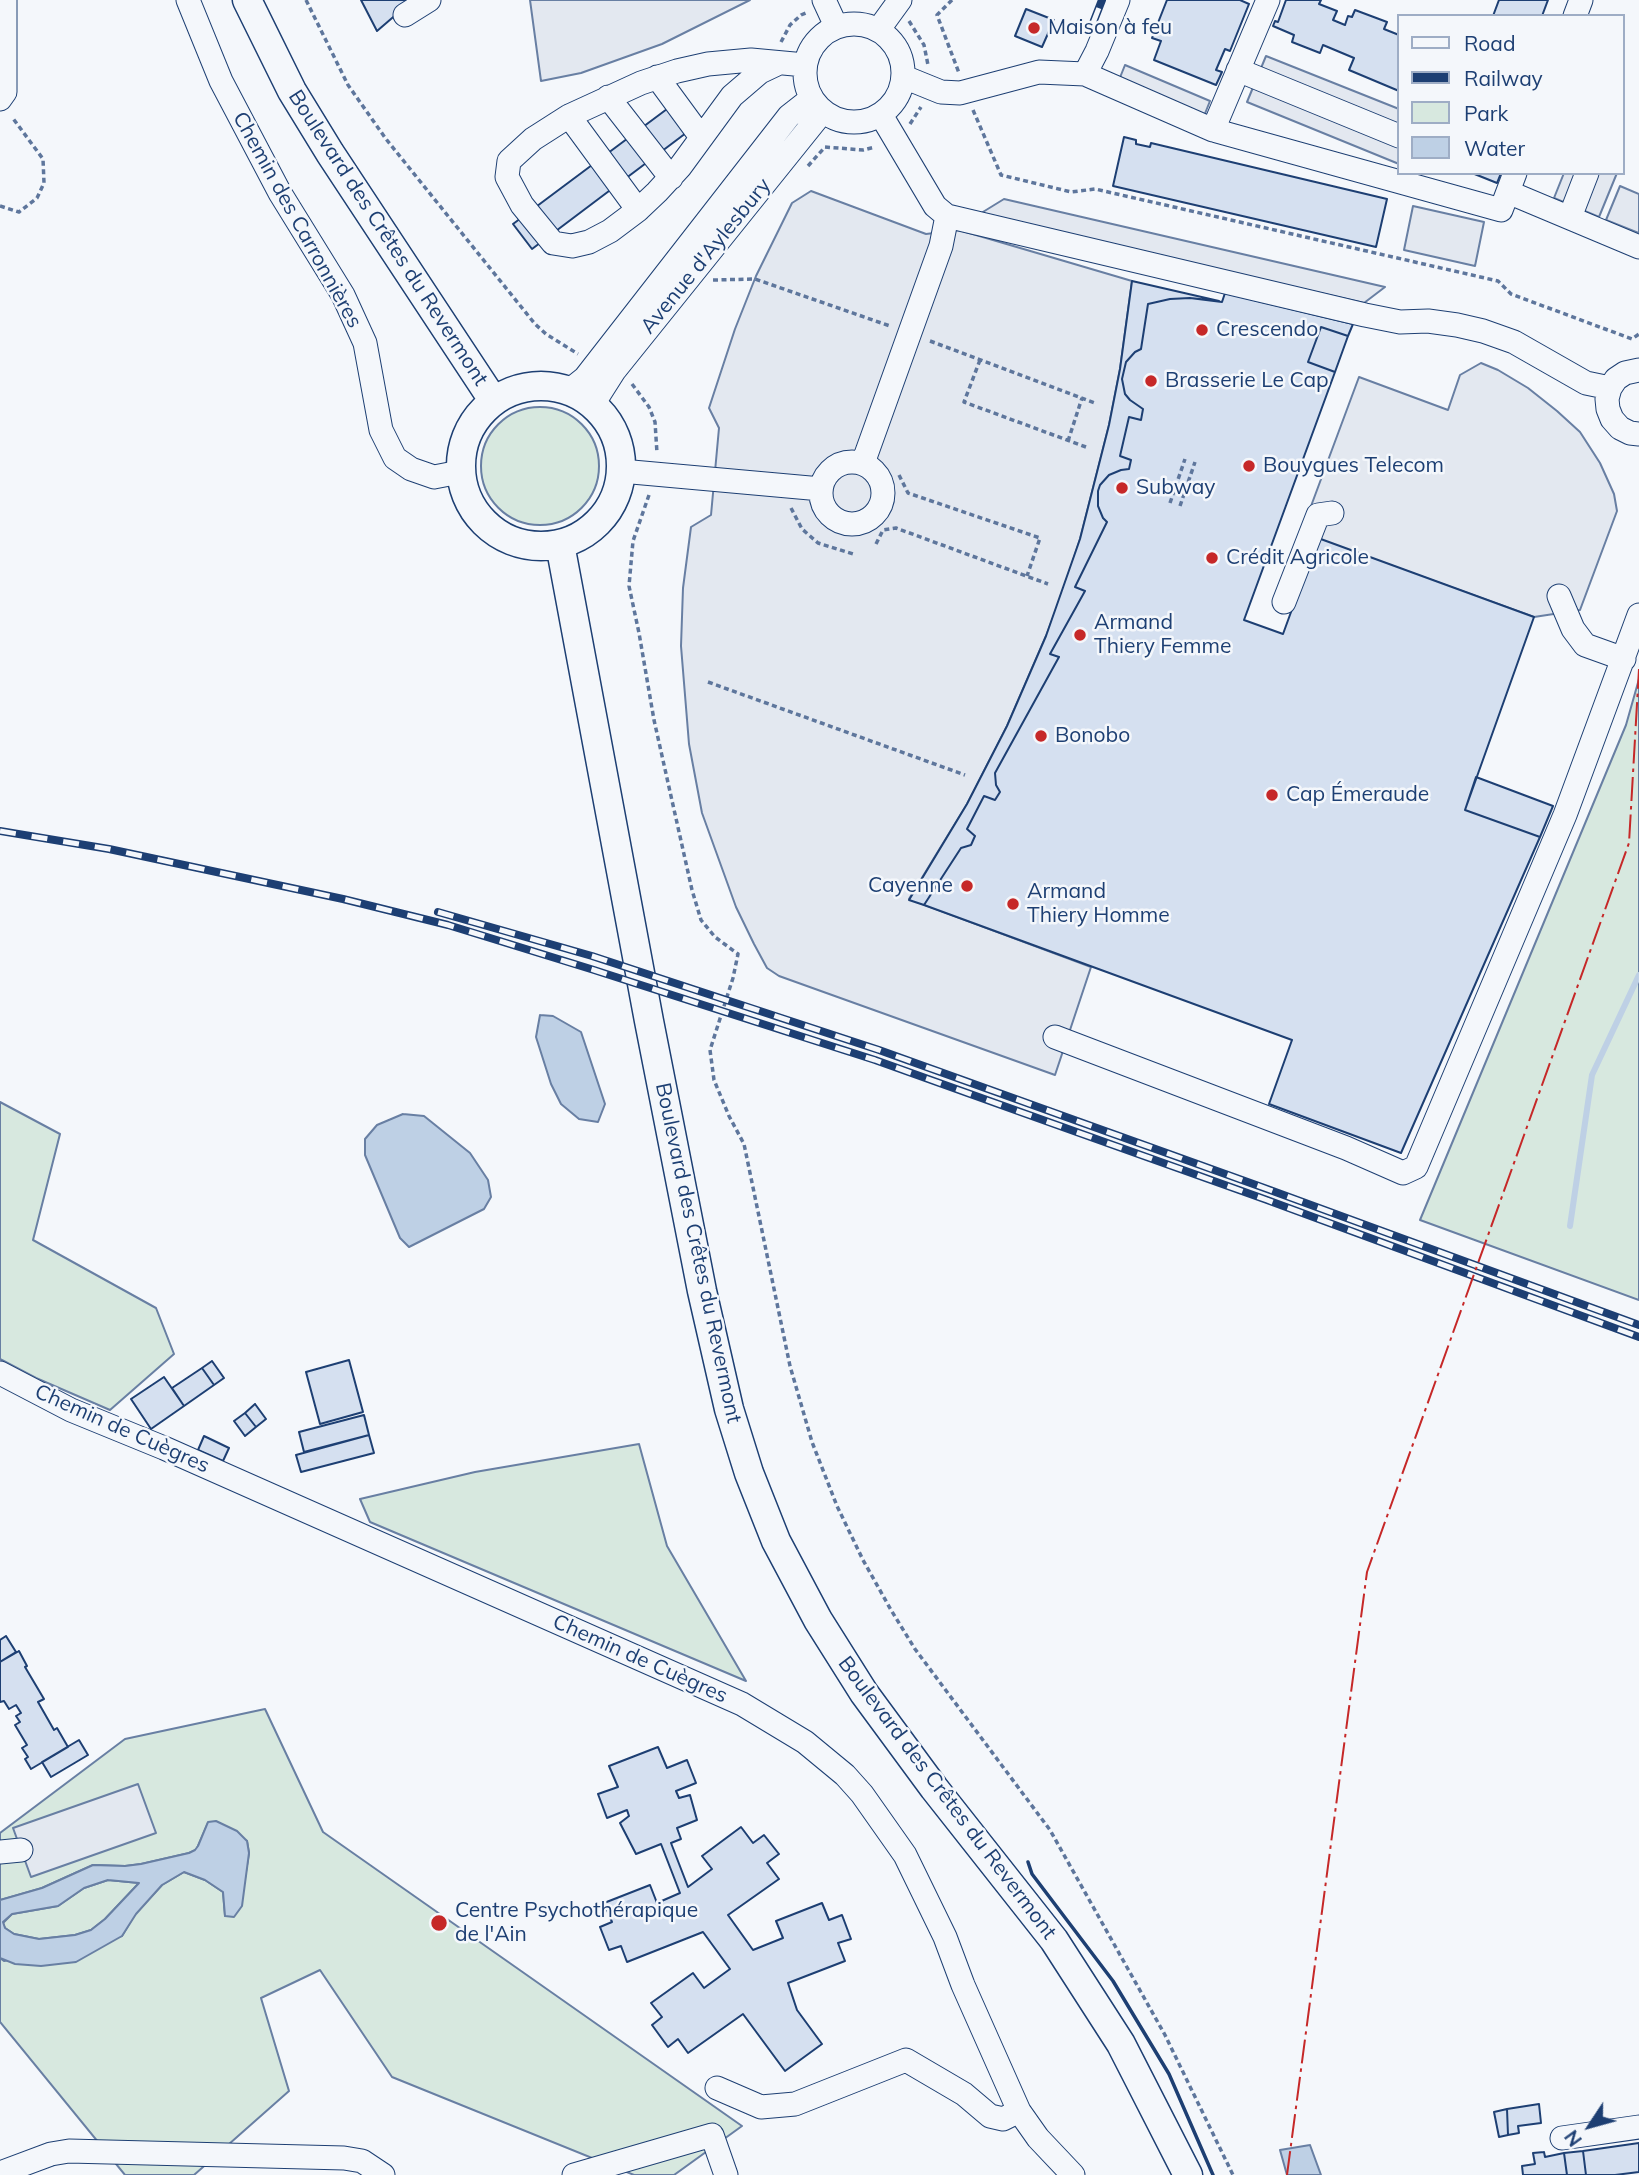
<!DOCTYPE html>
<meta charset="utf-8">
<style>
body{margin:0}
#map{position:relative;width:1639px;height:2175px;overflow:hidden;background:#f4f7fb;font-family:Mulish,sans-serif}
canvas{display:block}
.legend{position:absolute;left:1397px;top:14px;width:228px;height:161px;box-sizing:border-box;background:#f4f7fb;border:2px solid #9eadc5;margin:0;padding:9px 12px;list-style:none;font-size:21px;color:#1d3f73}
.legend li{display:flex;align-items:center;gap:14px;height:35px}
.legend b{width:35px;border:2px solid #9eadc5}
.north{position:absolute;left:1555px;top:2091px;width:70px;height:70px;-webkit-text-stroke:5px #f4f7fb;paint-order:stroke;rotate:234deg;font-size:19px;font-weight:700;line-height:28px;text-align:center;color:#1d3f73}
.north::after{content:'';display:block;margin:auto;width:24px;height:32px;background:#1d3f73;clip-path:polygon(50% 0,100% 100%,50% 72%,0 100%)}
</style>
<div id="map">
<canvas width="1639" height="2175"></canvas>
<ul class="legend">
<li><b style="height:9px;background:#f4f7fb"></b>Road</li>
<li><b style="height:9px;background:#1d3f73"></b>Railway</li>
<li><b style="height:19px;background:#d7e8df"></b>Park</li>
<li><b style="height:19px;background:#bed0e5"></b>Water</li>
</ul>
<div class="north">N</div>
</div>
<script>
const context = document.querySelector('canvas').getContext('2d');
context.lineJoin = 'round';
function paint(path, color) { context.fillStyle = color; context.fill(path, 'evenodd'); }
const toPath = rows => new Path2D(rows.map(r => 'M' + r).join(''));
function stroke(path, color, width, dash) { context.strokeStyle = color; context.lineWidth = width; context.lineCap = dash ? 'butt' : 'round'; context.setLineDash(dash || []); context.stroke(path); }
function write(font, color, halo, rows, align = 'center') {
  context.font = font + ' Mulish,sans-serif'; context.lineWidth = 5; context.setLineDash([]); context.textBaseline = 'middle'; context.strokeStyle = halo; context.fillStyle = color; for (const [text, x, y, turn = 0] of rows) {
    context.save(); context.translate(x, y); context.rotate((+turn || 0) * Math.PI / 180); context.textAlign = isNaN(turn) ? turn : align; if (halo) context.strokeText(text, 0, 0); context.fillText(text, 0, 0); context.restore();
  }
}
const green = toPath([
 '481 466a59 59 0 1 1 118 0a59 59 0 1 1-118 0Z',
 [1639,679,1639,1300,1420,1220,1626,725,1639,679],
 [0,1102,60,1134,33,1240,156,1308,174,1354,110,1410,36,1378,0,1359,0,1102],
 [639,1444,667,1546,746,1681,370,1522,360,1499,475,1472,639,1444],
 [265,1709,323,1832,742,2126,674,2175,634,2175,392,2077,320,1970,261,1998,289,2091,194,2175,125,2175,0,2022,0,1958,4,1961,122,1936,135,1914,162,1885,184,1872,205,1880,223,1892,225,1916,245,1878,249,1853,247,1841,208,1823,198,1846,196,1850,189,1853,141,1864,125,1866,93,1865,42,1888,0,1900,0,1833,125,1739,265,1709],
 [108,1880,139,1883,105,1919,91,1930,75,1935,39,1939,14,1934,5,1928,3,1923,12,1914,58,1906,84,1888,108,1880]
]);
const parking = toPath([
 [530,0,750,0,662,44,581,73,541,81,530,0],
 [1266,56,1399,109,1399,164,1247,102,1266,56],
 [1125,65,1210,101,1204,116,1119,80,1125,65],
 [1564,173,1617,173,1599,217,1554,198,1564,173],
 [1620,186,1639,194,1639,233,1606,220,1620,186],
 [811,191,926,234,959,230,1132,281,1120,369,1109,425,1080,539,1063,591,1046,636,1007,726,967,804,909,899,1091,967,1055,1075,779,976,767,968,754,944,736,907,702,813,689,744,681,646,683,588,691,527,711,515,719,428,709,408,735,329,756,276,792,203,811,191],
 [1004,199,1385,287,1364,303,978,215,1004,199],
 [1413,206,1484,222,1475,266,1404,250,1413,206],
 [1481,363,1498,370,1528,388,1557,411,1580,432,1600,463,1614,494,1617,511,1580,610,1534,617,1301,533,1359,377,1448,410,1460,375,1481,363],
 [138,1784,156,1833,31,1877,13,1828,138,1784]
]);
const water = toPath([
 [540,1015,553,1016,581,1032,605,1104,598,1122,579,1119,561,1104,551,1084,536,1037,540,1015],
 [403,1114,424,1116,470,1153,488,1180,491,1197,484,1209,409,1247,400,1238,365,1155,365,1139,377,1125,403,1114],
 [216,1821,237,1831,247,1841,249,1853,242,1906,234,1917,225,1916,223,1892,205,1880,184,1872,162,1885,136,1914,122,1936,76,1962,41,1966,15,1964,0,1958,0,1900,42,1888,93,1865,125,1866,141,1864,189,1853,195,1850,198,1846,208,1822,216,1821],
 [108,1880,139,1883,105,1919,91,1930,75,1935,39,1939,14,1934,5,1928,3,1922,12,1914,58,1906,84,1888,108,1880],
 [1310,2145,1321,2175,1287,2175,1280,2150,1310,2145]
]);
const stream = toPath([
 [1570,1226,1592,1075,1639,975]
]);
const building = toPath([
 [361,0,413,0,377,31,361,0],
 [1167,0,1240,0,1249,4,1230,51,1225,49,1216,70,1222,72,1216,85,1154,60,1161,41,1152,38,1167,0],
 [1286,0,1321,0,1319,4,1337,11,1333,20,1345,25,1348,16,1352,17,1355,10,1387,22,1384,29,1399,35,1399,91,1349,70,1354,58,1323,45,1320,53,1292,42,1294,35,1273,26,1275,21,1278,22,1286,0],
 [1499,0,1548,0,1542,16,1493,16,1499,0],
 [1026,9,1054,20,1042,47,1015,36,1026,9],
 [667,109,686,133,532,249,513,224,667,109],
 [1124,137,1136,140,1136,144,1150,147,1151,143,1387,199,1376,247,1113,186,1124,137],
 [1472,173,1501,173,1497,183,1472,173],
 [1132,281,1219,301,1190,298,1170,299,1148,304,1141,349,1135,352,1126,362,1122,379,1125,394,1130,400,1143,409,1141,420,1129,417,1120,456,1131,460,1129,469,1121,470,1109,475,1100,485,1098,491,1098,506,1103,518,1107,522,1075,587,1085,591,1050,654,1059,657,995,773,996,785,1000,792,995,800,984,796,967,829,975,836,971,845,961,848,924,905,909,900,967,804,1007,726,1046,636,1080,539,1109,425,1120,369,1132,281],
 [1225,293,1353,324,1348,336,1321,327,1308,362,1335,372,1244,620,1283,634,1318,538,1534,617,1465,810,1540,837,1401,1153,1269,1104,1292,1040,924,905,961,848,971,845,975,836,967,829,984,796,995,800,1000,792,996,785,995,773,1059,657,1050,654,1085,591,1075,587,1107,522,1103,518,1098,506,1098,491,1100,485,1109,475,1121,470,1129,469,1131,460,1120,456,1129,417,1141,420,1143,409,1130,400,1125,394,1122,379,1126,362,1135,352,1141,349,1148,304,1170,299,1190,298,1222,302,1225,293],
 [1321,327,1348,336,1335,372,1308,362,1321,327],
 [1476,777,1553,806,1540,837,1465,810,1476,777],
 [349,1360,363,1412,320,1424,306,1372,349,1360],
 [212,1361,224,1378,214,1385,202,1368,212,1361],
 [202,1368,214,1385,184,1406,172,1388,202,1368],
 [164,1377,184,1406,151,1429,131,1399,164,1377],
 [255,1404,266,1419,256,1427,245,1413,255,1404],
 [245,1413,256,1427,245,1436,234,1421,245,1413],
 [364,1415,369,1435,304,1452,299,1432,364,1415],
 [369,1435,374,1453,301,1472,296,1455,369,1435],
 [204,1436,229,1448,223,1461,198,1450,204,1436],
 [6,1636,16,1652,0,1662,0,1640,6,1636],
 [19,1651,27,1666,25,1667,44,1699,38,1702,54,1730,57,1728,68,1747,31,1769,25,1759,28,1757,22,1748,27,1745,15,1725,20,1722,16,1716,21,1713,16,1705,9,1709,4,1701,0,1702,0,1662,19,1651],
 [79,1740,88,1755,51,1777,42,1762,79,1740],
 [658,1747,667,1768,687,1760,696,1783,676,1791,679,1798,690,1795,697,1820,677,1828,681,1839,671,1843,688,1887,712,1869,702,1856,741,1827,753,1843,764,1835,779,1854,767,1863,779,1879,728,1915,753,1950,783,1938,776,1921,822,1903,829,1920,842,1915,851,1939,838,1943,845,1961,788,1983,797,2010,822,2044,785,2071,743,2014,688,2053,678,2039,668,2047,652,2025,662,2017,651,2003,693,1973,704,1988,730,1969,703,1932,627,1962,621,1946,609,1950,600,1927,612,1922,604,1903,650,1885,657,1903,680,1893,661,1844,636,1854,620,1823,629,1816,627,1810,607,1818,598,1794,618,1787,609,1766,658,1747],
 [1539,2104,1541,2123,1518,2126,1519,2133,1508,2135,1507,2109,1539,2104],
 [1507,2109,1508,2135,1499,2137,1494,2112,1507,2109],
 [1639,2143,1639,2172,1615,2175,1586,2175,1583,2151,1639,2143],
 [1583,2151,1586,2175,1567,2175,1564,2153,1583,2151],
 [1544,2152,1545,2157,1564,2153,1567,2175,1523,2175,1522,2166,1535,2164,1533,2153,1544,2152]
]);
const path = toPath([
 [306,0,348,85,386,139,535,324,546,334,578,354],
 [952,0,937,15,959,73],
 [909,21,924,45,928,65],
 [781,42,790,25,801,15,808,12],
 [973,110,1001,175,1071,192,1095,189,1498,281,1511,294,1632,339,1639,334],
 [910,124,921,107],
 [808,166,825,147,863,150,875,147],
 [0,206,19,212,37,198,44,183,43,159,12,117],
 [713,280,755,279,890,326],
 [930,341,1095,403],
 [980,360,964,402,1086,447],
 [632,384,649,407,655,422,657,453],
 [1068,441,1082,398],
 [899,475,908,493,1040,538,1027,576],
 [649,495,633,541,629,586,639,633,654,720,692,890,701,920,715,937,738,954,733,978,710,1050,714,1080,729,1116,744,1144,790,1366,812,1442,837,1506,863,1560,891,1610,915,1649,1050,1830,1165,2035,1233,2175],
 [1170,503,1185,459],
 [1180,506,1195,462],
 [791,508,802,529,818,543,853,554],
 [876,544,883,530,896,528,1048,584],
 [708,682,965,775]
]);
const minor = toPath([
 [188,0,221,81,280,193,343,295,365,343,381,430,395,458,411,469,434,477,460,472],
 [824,0,836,26],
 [405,15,429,0],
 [1575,16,1581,0],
 '805 73a49 49 0 1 1 98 0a49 49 0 1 1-98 0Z',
 [879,29,900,0],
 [779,63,760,72,732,96,680,167,657,192,638,210,610,231,589,242,572,246,553,243,522,205,507,177,509,161,533,139,569,116,641,83,677,71,708,64,751,60,805,65],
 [1238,70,1399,136],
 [1085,74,1097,51,1118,0],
 [657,77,701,137],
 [904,77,941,92,960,93,1039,72,1085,74,1213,130,1501,210,1515,173],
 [608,97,671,178],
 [0,99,5,92,5,0],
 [881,115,935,206,947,216,1365,315,1400,322,1428,321,1457,325,1483,331,1514,342,1586,383,1610,388],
 [569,116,638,210],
 [1213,130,1268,0],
 [1508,192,1639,247],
 [1570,217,1587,173],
 [1639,370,1625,373,1616,379,1610,388,1607,399,1608,409,1612,419,1620,428,1630,433,1639,434],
 [570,390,585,378,789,116,812,98],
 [593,404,614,371,823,111],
 '821 493a31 31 0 1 1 62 0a31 31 0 1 1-62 0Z',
 [863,463,941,246,947,216],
 [621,471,821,489],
 [1559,596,1573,629,1585,645,1624,659],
 [1284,602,1318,515,1332,513],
 [1055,1037,1346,1148,1403,1173,1416,1167,1565,815,1639,615],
 [0,1373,71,1410,164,1448,742,1704,805,1742,845,1775,862,1794,905,1855,945,1937,963,1985,1019,2111,1038,2138,1073,2175],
 [0,1852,21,1850],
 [717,2088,761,2107,795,2104,906,2060,964,2094,990,2116,1003,2119,1019,2111],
 [1562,2138,1639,2127],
 [0,2173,51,2154,69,2151,344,2158,362,2161,383,2175],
 [574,2175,712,2135,726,2175]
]);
const major = toPath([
 [247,0,292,91,330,153,493,400],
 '461 466a80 80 0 1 1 160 0a80 80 0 1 1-160 0Z',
 [560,544,649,1021,702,1291,729,1409,749,1473,776,1541,818,1620,864,1693,934,1788,1054,1940,1121,2044,1188,2175]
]);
const rail = toPath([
 [1093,23,1102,0],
 [0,831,109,849,343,899,448,925,594,970,875,1060,1267,1200,1639,1337],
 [438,912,592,956,879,1050,1270,1190,1639,1325]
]);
const wall = toPath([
 [1028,1862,1032,1874,1113,1981,1169,2074,1213,2175]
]);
const power = toPath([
 [1287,2175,1367,1572,1629,843,1639,669]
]);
const markers = [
 [1034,28,7,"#c62828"],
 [1202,330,7,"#c62828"],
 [1151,381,7,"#c62828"],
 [1249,466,7,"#c62828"],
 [1122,488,7,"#c62828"],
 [1212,558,7,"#c62828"],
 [1080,635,7,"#c62828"],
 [1041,736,7,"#c62828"],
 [1272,795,7,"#c62828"],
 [967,886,7,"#c62828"],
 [1013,904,7,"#c62828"],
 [439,1923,9,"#c62828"]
];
const poiNames = [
 ["Maison à feu",1048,28],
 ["Crescendo",1216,330],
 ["Brasserie Le Cap",1165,381],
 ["Bouygues Telecom",1263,466],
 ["Subway",1136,488],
 ["Crédit Agricole",1226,558],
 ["Armand",1094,623],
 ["Thiery Femme",1094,647],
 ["Bonobo",1055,736],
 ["Cap Émeraude",1286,795],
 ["Cayenne",953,886,"right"],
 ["Armand",1027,892],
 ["Thiery Homme",1027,916],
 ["Centre Psychothérapique",455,1911],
 ["de l'Ain",455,1935]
];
const streetNames = [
 ["Chemin des Carronnières",297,220,61],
 ["Boulevard des Crêtes du Revermont",388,238,57],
 ["Avenue d'Aylesbury",706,256,-51],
 ["Boulevard des Crêtes du Revermont",698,1253,78],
 ["Chemin de Cuègres",122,1429,24],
 ["Chemin de Cuègres",640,1659,24],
 ["Boulevard des Crêtes du Revermont",947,1798,53]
];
paint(green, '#d7e8df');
stroke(green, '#687fa3', 2);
paint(parking, '#e3e8f0');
stroke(parking, '#687fa3', 2);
paint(water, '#bed0e5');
stroke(water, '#687fa3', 2);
stroke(stream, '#bed0e5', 6);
paint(building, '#d5e0f0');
stroke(building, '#1d3f73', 2);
stroke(minor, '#1d3f73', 25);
stroke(major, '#1d3f73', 31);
stroke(path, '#5e769c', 3.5, [5, 3.5]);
stroke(minor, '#f4f7fb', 23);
stroke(major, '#f4f7fb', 28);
stroke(rail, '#1d3f73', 8);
stroke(rail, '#f4f7fb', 5, [16]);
stroke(wall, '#1d3f73', 3.5);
stroke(power, '#c62828', 2, [24, 5, 3.5, 5]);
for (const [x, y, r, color] of markers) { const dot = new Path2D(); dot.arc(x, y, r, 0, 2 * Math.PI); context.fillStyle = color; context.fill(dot); stroke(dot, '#f4f7fb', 2.5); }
write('21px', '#1d3f73', '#f4f7fb', poiNames, 'left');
write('21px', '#1d3f73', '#f4f7fb', streetNames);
</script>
